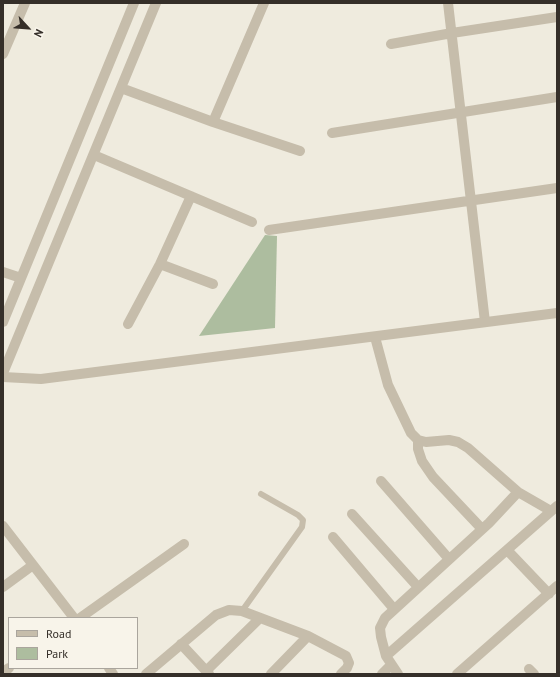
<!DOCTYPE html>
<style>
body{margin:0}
#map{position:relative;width:560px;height:677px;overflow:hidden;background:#efebde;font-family:"PT Sans",sans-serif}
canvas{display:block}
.frame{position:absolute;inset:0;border:4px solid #352f29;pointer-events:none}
.legend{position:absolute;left:8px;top:617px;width:130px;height:52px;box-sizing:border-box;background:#f8f4ea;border:1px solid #aaa59d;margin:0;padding:5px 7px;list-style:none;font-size:12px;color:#352f29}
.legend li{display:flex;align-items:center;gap:8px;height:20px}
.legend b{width:20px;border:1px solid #aaa59d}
.north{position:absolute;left:8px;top:8px;width:40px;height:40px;-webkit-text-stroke:3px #f8f4ea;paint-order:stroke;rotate:116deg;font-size:11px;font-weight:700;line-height:16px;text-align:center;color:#352f29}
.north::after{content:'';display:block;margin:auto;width:14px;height:18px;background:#352f29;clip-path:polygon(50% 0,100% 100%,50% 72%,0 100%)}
</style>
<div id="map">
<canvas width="560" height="677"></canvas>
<div class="frame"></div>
<ul class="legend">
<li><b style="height:5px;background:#c6bdab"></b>Road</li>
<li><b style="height:11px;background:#adbd9f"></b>Park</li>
</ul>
<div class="north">N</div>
</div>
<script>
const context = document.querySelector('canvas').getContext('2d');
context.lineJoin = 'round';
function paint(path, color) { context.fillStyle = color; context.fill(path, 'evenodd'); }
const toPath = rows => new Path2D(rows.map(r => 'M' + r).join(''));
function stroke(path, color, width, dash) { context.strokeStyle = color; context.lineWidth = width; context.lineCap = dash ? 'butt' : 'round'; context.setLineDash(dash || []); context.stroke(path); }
const green = toPath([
 [265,235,277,236,275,328,199,336]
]);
const service = toPath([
 [242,611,302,527,303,520,298,515,261,494]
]);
const minor = toPath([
 [448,3,485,322],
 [391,44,452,33,557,17],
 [3,54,25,3],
 [121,88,213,122,300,151],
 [213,122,264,3],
 [332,133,557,97],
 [94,155,252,222],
 [269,230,557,188],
 [160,264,213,284],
 [3,272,21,278],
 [3,322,134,3],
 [128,324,160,264,191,196],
 [375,337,388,385,411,433,418,440,426,442,449,440,458,442,468,448,518,492,551,511],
 [3,373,156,3],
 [418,440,418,449,422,461,433,477,482,529],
 [381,481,449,559],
 [352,514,418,587],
 [3,526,74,618],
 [333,537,394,609],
 [508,551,549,594],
 [3,587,33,565],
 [80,618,184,544],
 [181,644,209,674],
 [386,656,557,506],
 [109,668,113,674],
 [529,669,534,674],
 [206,671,260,618],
 [3,672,9,668],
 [146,674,216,615,229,610,242,611,308,636,346,656,349,663,347,668,341,674],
 [271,674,308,636],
 [382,674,391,665],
 [398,674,386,656,381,637,380,628,385,618,489,523,518,492],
 [457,674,557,586]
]);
const tertiary = toPath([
 [3,377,41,379,557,313]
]);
paint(green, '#adbd9f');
stroke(service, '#c6bdab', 6);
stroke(minor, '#c6bdab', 10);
stroke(tertiary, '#c6bdab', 10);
</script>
